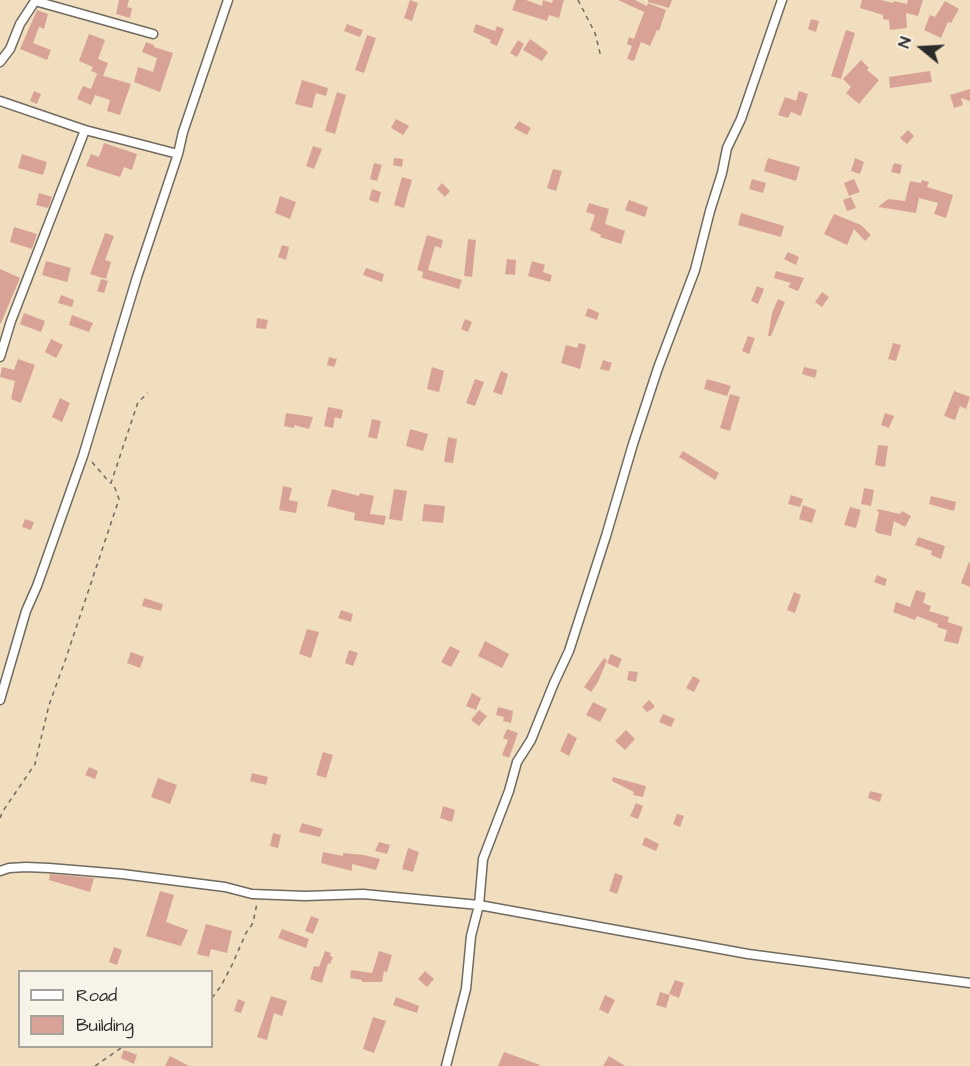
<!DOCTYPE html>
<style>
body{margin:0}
#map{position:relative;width:970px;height:1066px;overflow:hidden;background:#f0debf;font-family:"Architects Daughter",sans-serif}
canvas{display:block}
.legend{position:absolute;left:18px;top:970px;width:195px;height:78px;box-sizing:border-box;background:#f7f3e8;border:2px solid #a5a39c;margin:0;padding:8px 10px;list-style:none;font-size:18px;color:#2b2b2b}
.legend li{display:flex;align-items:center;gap:12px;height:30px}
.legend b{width:30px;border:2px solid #a5a39c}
.north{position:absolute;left:892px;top:18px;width:60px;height:60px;-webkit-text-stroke:4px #f7f3e8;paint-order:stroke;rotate:288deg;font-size:16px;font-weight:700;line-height:24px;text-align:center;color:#2b2b2b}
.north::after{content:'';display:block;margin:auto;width:21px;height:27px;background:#2b2b2b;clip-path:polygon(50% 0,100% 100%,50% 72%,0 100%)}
</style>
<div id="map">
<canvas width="970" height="1066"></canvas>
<ul class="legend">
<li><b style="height:8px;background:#fff"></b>Road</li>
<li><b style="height:16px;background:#d8a396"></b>Building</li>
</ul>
<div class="north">N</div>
</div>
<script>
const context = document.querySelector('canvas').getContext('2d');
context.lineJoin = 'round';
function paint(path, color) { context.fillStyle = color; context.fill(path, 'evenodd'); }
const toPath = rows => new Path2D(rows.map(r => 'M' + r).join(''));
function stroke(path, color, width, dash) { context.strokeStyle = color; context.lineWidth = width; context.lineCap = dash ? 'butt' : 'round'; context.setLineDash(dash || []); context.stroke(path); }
const building = toPath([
 [119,0,129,0,127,7,132,8,130,18,116,14],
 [410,0,418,3,412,21,404,18],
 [516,0,526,0,542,6,543,0,552,3,553,0,564,0,559,18,549,15,547,21,512,10],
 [618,0,635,0,647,6,648,3,666,10,659,31,657,30,650,46,641,42,634,61,627,59,632,46,627,44,629,37,634,39,644,12],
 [648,0,672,0,669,8,648,2],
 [862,0,881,0,893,3,894,1,907,4,908,0,923,0,918,16,906,13,907,28,890,30,889,20,883,19,883,15,860,8],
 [945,1,959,9,951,23,948,22,941,38,924,30,930,15,935,17],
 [37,10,48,14,44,29,39,27,33,43,51,50,47,60,20,49],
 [811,19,819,21,816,32,808,29],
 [347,24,363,30,360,37,344,31],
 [476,24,495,31,497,26,504,29,497,46,490,43,491,40,473,32],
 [846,30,855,33,841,79,831,76],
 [89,34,105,40,98,59,108,63,103,76,91,71,93,67,79,61],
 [367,35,376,38,364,73,355,70],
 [530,39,548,52,542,61,523,50],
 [518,40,524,44,517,57,510,53],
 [146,42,154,45,154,47,173,53,160,92,134,82,138,67,153,72,157,58,142,52],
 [861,60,869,68,867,70,879,80,859,104,846,93,851,87,843,79],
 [930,71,932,82,890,88,889,77],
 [97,74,131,84,120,115,107,111,110,100,95,95,91,105,77,99,83,86,91,89],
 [302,80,328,88,326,96,316,93,312,108,295,104],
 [970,89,970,101,961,98,963,105,954,108,950,95],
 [34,91,41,94,37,104,30,101],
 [799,91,808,94,801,116,791,112,788,118,778,115,785,97,796,101],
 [337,92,346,95,335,134,325,131],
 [396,119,409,126,403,135,391,128],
 [519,121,531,128,527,135,514,128],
 [908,130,914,136,907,144,900,138],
 [104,143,137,154,132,170,124,167,120,177,86,166,91,154,99,157],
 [313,146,322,149,314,169,306,166],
 [22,154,47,162,43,175,18,168],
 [394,158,403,159,402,167,393,165],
 [768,158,800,167,796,181,764,171],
 [855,158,864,162,860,174,851,171],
 [374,163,382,165,377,181,370,179],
 [894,163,902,165,900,174,891,172],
 [553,169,562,171,556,191,547,188],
 [402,177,412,180,404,208,394,205],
 [752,179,766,183,763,193,749,189],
 [854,179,860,192,849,196,844,183],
 [922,180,929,182,927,187,953,195,946,218,934,214,938,203,919,198,916,213,878,207,888,199,905,201,910,181,921,183],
 [442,183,450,191,445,197,437,189],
 [372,189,381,192,378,203,369,200],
 [39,193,52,197,48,208,36,205],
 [280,196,296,202,290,219,275,213],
 [851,197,856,208,847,211,843,200],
 [629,200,648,207,645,217,625,210],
 [589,203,609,209,605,224,625,231,621,244,600,237,601,235,590,230,595,215,586,212],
 [741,213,784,226,781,237,738,225],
 [834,214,861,225,871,235,865,241,854,229,847,245,824,234],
 [14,227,37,234,32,249,10,242],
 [105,233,114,236,105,260,111,262,106,279,90,274],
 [427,235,443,240,441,248,435,246,428,270,462,280,459,289,422,278,423,272,417,270],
 [468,239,476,240,472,277,464,276],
 [282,245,289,247,286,260,278,257],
 [788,252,799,257,796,265,784,259],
 [507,259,516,260,515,275,505,274],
 [46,261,71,268,67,282,42,275],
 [532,261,545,265,543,272,552,275,550,282,528,276],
 [366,268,384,274,382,282,363,275],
 [0,269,20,278,1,323,0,323],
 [776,271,804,278,798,291,788,287,791,283,774,278],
 [101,279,108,281,104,293,97,291],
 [757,286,764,289,758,304,751,301],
 [822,292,829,297,822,307,815,302],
 [61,295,74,300,72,307,58,303],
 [778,299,785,302,771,336,768,336,772,313],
 [588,308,599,313,597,320,585,316],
 [24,313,45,321,41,332,20,324],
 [72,315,93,323,89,332,69,325],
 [257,318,268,320,266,329,256,328],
 [465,319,472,322,468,332,461,329],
 [748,336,755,338,749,354,742,351],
 [51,339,63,345,56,358,45,352],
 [579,343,586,345,580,369,561,363,566,345,577,348],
 [893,343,901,345,896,361,888,359],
 [329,357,337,359,334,367,327,365],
 [18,359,35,365,21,403,11,399,15,381,0,377,2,367,14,370],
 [603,360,612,363,609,371,600,369],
 [432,367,444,371,439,392,427,389],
 [804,367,817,370,815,378,802,374],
 [501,371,508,374,502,395,493,392],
 [475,379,484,382,475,406,466,403],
 [707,379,731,386,727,396,704,389],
 [954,391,970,397,966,409,960,406,955,420,944,416],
 [730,394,740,397,730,431,720,428],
 [60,398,70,403,62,422,52,417],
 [328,407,343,410,341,419,335,417,333,428,324,426],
 [286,413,313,417,309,429,294,425,294,428,284,426],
 [885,413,894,416,889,428,881,425],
 [372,419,381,421,377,439,368,437],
 [410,429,428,434,423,451,406,446],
 [448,437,457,439,453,463,444,462],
 [878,445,888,446,885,467,875,465],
 [683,451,719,473,715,480,679,457],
 [283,486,292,488,289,500,298,502,296,513,279,510],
 [864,488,874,490,871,506,861,504],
 [332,489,359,496,360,493,374,496,370,514,386,516,384,525,354,520,355,513,327,506],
 [394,489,407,491,402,521,389,519],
 [791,495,803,499,800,507,788,504],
 [931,496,956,502,954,511,929,504],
 [424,504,445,506,443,523,422,521],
 [803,505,816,510,812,523,799,519],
 [850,507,861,510,856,528,844,525],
 [878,509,900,514,902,511,911,516,905,527,894,521,891,536,877,533,875,530,879,512,877,511],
 [25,519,34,522,31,530,22,527],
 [918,537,945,546,941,559,931,555,932,551,915,545],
 [969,562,970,562,970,587,961,583],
 [877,575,887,579,885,586,874,582],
 [916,590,926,593,923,603,931,606,929,611,949,617,948,622,963,627,958,644,944,641,947,630,937,627,938,624,917,616,915,620,893,612,896,602,910,607],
 [794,592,801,595,795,613,787,610],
 [144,598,163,604,161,611,142,606],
 [341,610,353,614,351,622,338,618],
 [307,629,319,632,311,658,299,654],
 [485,641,509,654,502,668,478,656],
 [450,646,460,651,451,667,441,662],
 [349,650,358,653,353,666,345,663],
 [131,652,144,657,140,668,127,663],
 [611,654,622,659,618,668,607,663],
 [604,658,607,660,598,682,591,692,584,687],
 [629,671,638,672,636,682,627,680],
 [693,676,700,680,694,692,686,688],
 [472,693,481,698,476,710,466,706],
 [649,700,654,705,654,708,647,712,642,707],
 [593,702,607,709,600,722,586,715],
 [498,707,513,711,511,723,503,721,504,717,496,715],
 [479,710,487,716,479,726,471,720],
 [663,714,675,719,671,727,659,722],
 [507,729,518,733,509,758,502,755,508,740,503,738],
 [626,730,635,739,625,750,615,741],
 [568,733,577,738,569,756,560,751],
 [323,752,333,755,326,778,316,775],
 [89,767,98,771,95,779,85,775],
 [252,773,268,777,266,785,250,781],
 [613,777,646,786,643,797,633,795,634,792,612,781],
 [158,778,177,785,170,804,151,797],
 [870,791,882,794,880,802,868,798],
 [636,803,643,806,638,819,630,816],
 [443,806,455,810,452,822,440,818],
 [677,814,684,816,680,827,673,824],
 [302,823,323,829,320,837,299,832],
 [273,833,281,835,278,848,270,846],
 [645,837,659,844,656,851,642,845],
 [379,842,390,845,387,854,375,851],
 [408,848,419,852,413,872,402,869],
 [323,852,343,856,343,853,364,855,380,859,376,870,352,864,352,871,321,863],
 [615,873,623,876,617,894,609,891],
 [50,874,94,878,90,892,49,880],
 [160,891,174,895,166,922,188,930,181,946,146,936],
 [311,916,319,919,313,934,305,931],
 [206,924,232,931,227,953,211,949,209,957,197,954],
 [282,929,309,939,306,948,278,938],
 [114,947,122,950,117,965,109,962],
 [325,951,331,953,330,956,333,957,330,964,328,963,322,983,310,979,314,966,319,967],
 [379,951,392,955,387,972,384,971,382,982,362,982,362,980,350,978,351,970,372,973],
 [425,971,434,979,427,987,418,979],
 [675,980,684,983,679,998,669,994],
 [660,992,670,995,666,1008,656,1005],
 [605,995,615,1000,608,1014,599,1009],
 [271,996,287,1001,282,1016,274,1013,267,1040,257,1037],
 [396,997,419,1006,417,1013,393,1005],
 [238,999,245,1002,241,1013,234,1011],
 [373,1017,386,1021,374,1053,363,1049],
 [124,1050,137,1055,134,1064,121,1058],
 [504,1052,540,1065,540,1066,498,1066],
 [170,1056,189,1066,165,1066],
 [609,1056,625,1066,603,1066]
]);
const path = toPath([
 [578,0,595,33,601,57],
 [92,462,110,483],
 [0,818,3,811,35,764,49,705,66,658,119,499,115,488,111,483,138,402,148,393],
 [212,998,221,986,232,965,246,933,253,923,257,903],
 [95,1066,124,1046]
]);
const minor = toPath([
 [0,62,10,49,20,24,35,1,153,34],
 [0,101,85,130,178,154],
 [0,357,11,321,85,130],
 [0,700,26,611,37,586,83,456,137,277,178,154,183,132,228,0],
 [0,871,9,868,26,867,49,868,122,874,225,887,252,894,305,896,363,894,479,905,748,954,970,983],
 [446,1066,466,989,471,936,479,905,483,859,509,791,517,762,531,740,554,683,569,651,606,536,633,444,658,368,695,270,710,211,722,173,727,148,741,119,782,0]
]);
paint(building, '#d8a396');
stroke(minor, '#706a5f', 11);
stroke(path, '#706a5f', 1.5, [4.5, 4.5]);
stroke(minor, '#fff', 8);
</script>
